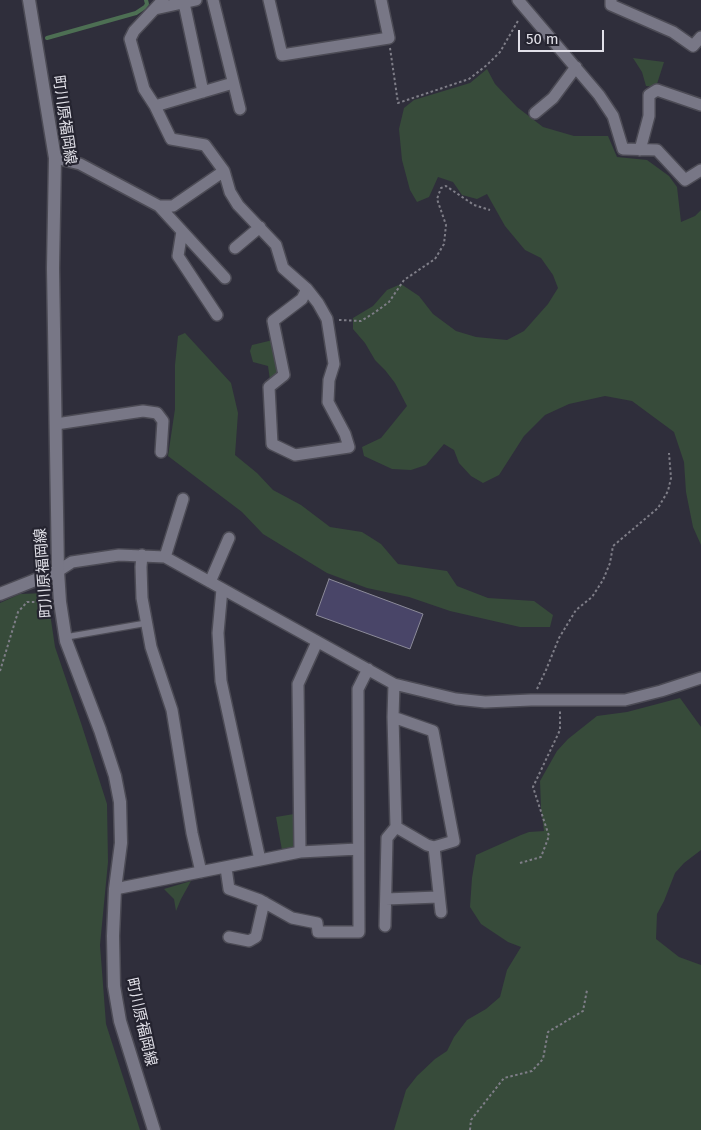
<!DOCTYPE html>
<meta charset="utf-8">
<style>
body{margin:0}
#map{position:relative;width:701px;height:1130px;overflow:hidden;background:#2f2e3b;font-family:"Fira Sans",sans-serif}
canvas{display:block}
.scale{position:absolute;left:518px;top:30px;width:86px;height:22px;box-sizing:border-box;border:2px solid #e1e0e8;border-top:0;padding-left:6px;font-size:15px;line-height:18px;white-space:nowrap;color:#e1e0e8;-webkit-text-stroke:4px #252430;paint-order:stroke}
</style>
<div id="map">
<canvas width="701" height="1130"></canvas>
<div class="scale">50 m</div>
</div>
<script>
const context = document.querySelector('canvas').getContext('2d');
context.lineJoin = 'round';
function paint(path, color) { context.fillStyle = color; context.fill(path, 'evenodd'); }
const toPath = rows => new Path2D(rows.map(r => 'M' + r).join(''));
function stroke(path, color, width, dash) { context.strokeStyle = color; context.lineWidth = width; context.lineCap = dash ? 'butt' : 'round'; context.setLineDash(dash || []); context.stroke(path); }
function write(font, color, halo, rows, align = 'center') {
  context.font = font + ' "Fira Sans","Noto Sans JP",sans-serif'; context.lineWidth = 4.5; context.setLineDash([]); context.textBaseline = 'middle'; context.strokeStyle = halo; context.fillStyle = color; for (const [text, x, y, turn = 0] of rows) {
    context.save(); context.translate(x, y); context.rotate((+turn || 0) * Math.PI / 180); context.textAlign = isNaN(turn) ? turn : align; if (halo) context.strokeText(text, 0, 0); context.fillText(text, 0, 0); context.restore();
  }
}
const green = toPath([
 [633,58,664,62,656,87,646,86,642,72],
 [487,69,495,84,517,107,543,127,574,136,608,136,617,157,647,160,669,176,677,187,681,222,695,216,701,210,701,545,693,527,686,492,684,462,674,432,632,401,605,396,569,404,545,415,524,436,499,475,483,483,471,476,459,463,454,450,444,444,426,465,411,470,392,469,364,456,362,447,381,438,407,406,395,383,385,370,375,360,365,343,353,329,353,318,373,306,387,290,401,284,419,296,433,314,456,331,476,337,507,340,524,331,548,304,558,288,553,275,541,258,525,250,505,226,487,194,477,199,462,195,453,182,438,177,429,197,417,202,410,190,402,160,399,129,404,108,414,100,470,83],
 [185,333,231,383,238,413,235,455,257,473,273,490,301,505,330,527,362,532,381,544,398,564,447,571,457,586,488,598,534,601,553,615,550,627,520,627,450,611,409,597,367,588,327,573,263,534,242,512,168,456,175,409,175,365,178,336],
 [273,340,280,369,270,380,268,366,253,362,250,351,252,345],
 [47,593,55,647,81,723,107,804,108,862,100,945,106,1024,140,1130,0,1130,0,603,20,594],
 [680,698,701,727,701,850,684,863,675,873,664,901,657,914,656,939,679,957,701,965,701,1130,394,1130,406,1090,417,1076,435,1059,447,1051,454,1037,467,1020,486,1009,500,997,507,970,521,947,508,942,481,924,470,907,472,878,476,855,521,835,529,832,544,831,541,808,540,781,557,751,568,739,597,716,627,712],
 [294,814,295,847,282,850,276,817],
 [191,881,181,899,176,911,174,899,164,889]
]);
const stream = toPath([
 [47,38,136,13,145,7,147,4,146,0]
]);
const building = toPath([
 [329,579,423,614,410,649,316,615,329,579]
]);
const path = toPath([
 [390,48,398,103,469,79,487,65,500,52,519,19],
 [339,320,361,321,374,313,389,302,404,280,435,259,444,244,446,225,437,199,441,188,446,186,474,205,490,210],
 [0,671,18,612,27,602,47,602],
 [537,689,546,670,559,638,576,610,592,597,603,580,610,563,613,546,658,508,668,491,671,478,669,453],
 [520,863,541,857,549,836,533,787,560,730,560,710],
 [470,1130,471,1120,504,1078,532,1071,543,1059,548,1032,583,1011,587,990]
]);
const service = toPath([
 [66,637,147,623]
]);
const minor = toPath([
 [213,0,240,109],
 [269,0,282,55,389,38,381,0],
 [518,0,599,95,613,116,623,149,657,150,685,180,701,170],
 [611,0,611,5,673,32,693,46,701,37],
 [184,3,203,92],
 [155,9,196,0],
 [155,106,233,83],
 [535,113,553,98,576,67],
 [640,150,649,116,649,95,657,90,701,105],
 [55,158,80,164,159,206,173,206,224,171,205,145,171,139,155,106,144,89,130,39,134,31,163,0],
 [224,171,230,192,238,205,276,245,283,268,307,289,318,303,327,319,334,364,329,380,328,402,345,434,349,447,295,455,272,444,269,387,284,375,273,321,302,299,307,289],
 [159,206,225,278],
 [182,231,178,256,217,315],
 [235,248,260,227],
 [56,424,143,411,157,413,163,421,161,452],
 [142,555,141,567,142,598,151,647,172,710,192,833,201,872],
 [165,557,183,499],
 [58,571,72,562,119,555,165,557,394,684,456,699,485,702,531,700,625,700,661,691,701,678],
 [210,582,229,538],
 [222,589,218,633,221,681,260,860],
 [393,717,433,731,454,841,434,847,427,845,396,827],
 [434,847,441,912],
 [300,852,358,849],
 [226,868,229,889,260,900,292,918,317,923,318,932,359,932,358,689,368,669],
 [115,889,300,852,298,684,317,642],
 [386,899,438,897],
 [385,926,387,838,396,827,393,717,394,684],
 [229,937,249,941,256,937,264,902]
]);
const secondary = toPath([
 [29,0,55,158,53,268,58,571,60,602,66,641,100,730,115,776,120,802,121,843,115,889,113,936,114,986,120,1021,154,1130],
 [0,594,58,571]
]);
const streetNames = [
 ["町川原福岡線",64,120,82],
 ["町川原福岡線",44,573,-94],
 ["町川原福岡線",141,1022,77]
];
paint(green, '#374b3a');
stroke(stream, '#4d6f53', 4);
paint(building, '#494568');
stroke(building, '#8c8b9a', 1);
stroke(service, '#4c4b55', 8);
stroke(minor, '#4c4b55', 14);
stroke(secondary, '#4c4b55', 15);
stroke(path, '#7f7e88', 2, [2.5, 2.5]);
stroke(service, '#787786', 5.5);
stroke(minor, '#787786', 11);
stroke(secondary, '#787786', 12);
write('15px', '#e1e0e8', '#252430', streetNames);
</script>
